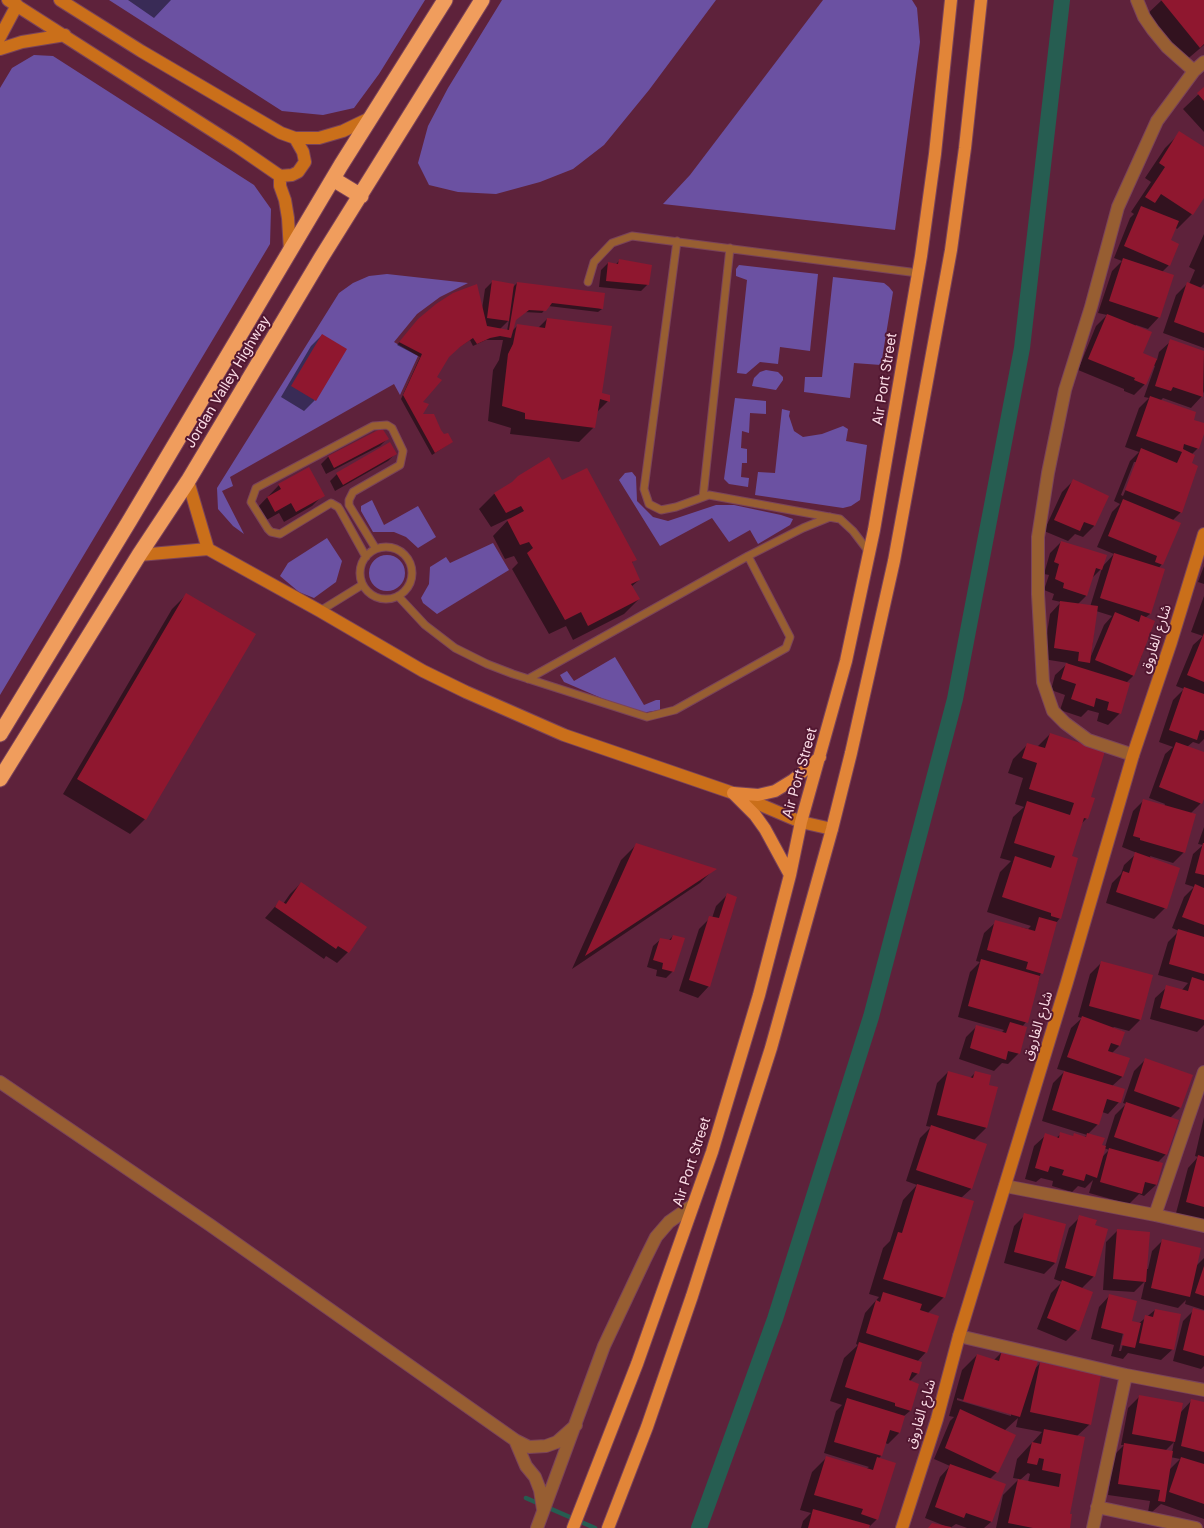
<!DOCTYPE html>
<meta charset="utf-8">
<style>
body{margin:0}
canvas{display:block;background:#5e223b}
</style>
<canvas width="1204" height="1528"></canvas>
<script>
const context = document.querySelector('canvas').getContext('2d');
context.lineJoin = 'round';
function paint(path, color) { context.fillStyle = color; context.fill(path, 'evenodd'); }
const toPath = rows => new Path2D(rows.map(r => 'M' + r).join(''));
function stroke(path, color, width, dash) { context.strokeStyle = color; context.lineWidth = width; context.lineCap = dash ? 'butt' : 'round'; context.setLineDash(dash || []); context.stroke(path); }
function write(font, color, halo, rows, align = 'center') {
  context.font = font + ' Inter,"Noto Sans Arabic",sans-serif'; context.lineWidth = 4; context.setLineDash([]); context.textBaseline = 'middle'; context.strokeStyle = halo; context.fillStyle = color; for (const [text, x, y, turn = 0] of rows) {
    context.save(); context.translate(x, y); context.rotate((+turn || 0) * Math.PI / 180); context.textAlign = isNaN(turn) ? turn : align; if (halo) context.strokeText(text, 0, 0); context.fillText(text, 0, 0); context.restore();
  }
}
const green = toPath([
 [109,0,425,0,379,74,354,108,323,115,282,111],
 [502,0,716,0,649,90,604,145,573,169,540,182,496,194,458,192,429,185,418,163,428,126,448,88],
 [823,0,912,0,917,8,920,42,895,230,663,204,690,175],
 [34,55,53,56,254,185,271,209,270,244,0,695,0,88,12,68],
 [739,265,818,274,810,351,780,347,778,364,760,362,746,374,737,373,747,280,736,276,736,269],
 [387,274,468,283,440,297,417,314,394,342,418,356,400,395,394,384,230,477,233,486,222,491,244,534,233,526,218,509,217,488,339,293,353,283,369,276],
 [833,277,884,283,889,287,893,292,881,365,854,363,850,398,804,392,805,377,822,377],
 [766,370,778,372,783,377,783,380,776,390,752,386,754,378,760,372],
 [735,398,766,401,766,414,750,413,749,433,742,431,741,448,747,449,747,463,742,463,741,477,749,478,748,487,729,484,724,479],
 [782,409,790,411,789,416,794,431,803,437,822,434,843,426,848,429,846,441,867,445,860,500,851,506,843,508,755,495,758,472,775,473],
 [632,472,636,477,637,501,653,517,668,521,716,505,734,505,781,515,793,519,790,525,758,544,750,530,729,542,712,518,660,546,619,480,625,473],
 [372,500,384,525,418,506,436,537,418,548,406,537,394,532,373,532,361,511,361,506],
 [327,538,342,561,336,582,314,598,299,592,280,576,288,563],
 [493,543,509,570,437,614,423,603,421,598,429,584,430,567,446,557,450,563],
 '369 573a18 18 0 1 1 36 0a18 18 0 1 1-36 0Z',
 [615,657,644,705,656,700,660,700,660,710,647,712,634,712,564,682,560,675,567,671,574,681]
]);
const shadow = toPath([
 [128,0,171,0,154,18],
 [1162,0,1204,0,1204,45,1184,62,1146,15],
 [1204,89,1204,132,1183,109],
 [1180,133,1204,149,1204,196,1192,214,1177,229,1175,227,1169,241,1169,265,1162,272,1159,317,1148,329,1136,325,1135,327,1142,354,1157,360,1159,352,1171,341,1204,352,1204,391,1202,396,1191,408,1163,398,1160,401,1192,421,1204,425,1204,430,1198,448,1192,454,1181,512,1172,521,1162,564,1158,569,1163,570,1150,614,1145,618,1140,654,1142,655,1133,676,1126,683,1120,713,1108,725,1097,721,1099,713,1088,710,1081,717,1060,710,1065,695,1051,690,1055,675,1068,663,1043,659,1050,614,1061,602,1052,600,1054,594,1044,590,1049,575,1044,574,1050,553,1061,542,1102,567,1114,554,1097,547,1112,512,1120,504,1114,501,1130,461,1139,452,1125,447,1139,408,1149,398,1144,397,1155,366,1153,365,1145,384,1134,395,1124,391,1124,389,1078,370,1096,326,1107,315,1098,313,1112,271,1122,261,1114,258,1130,218,1134,214,1131,212,1151,182,1145,178,1165,148],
 [1134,462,1137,462,1123,496,1121,495],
 [1102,568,1090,607,1077,605,1086,596,1091,579],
 [1096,611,1112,616,1104,625,1091,656],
 [1204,234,1204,284,1200,288,1204,290,1204,348,1163,333,1176,295,1187,284,1189,284,1195,270,1189,267],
 [619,261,648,284,641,291,599,287,601,270,608,263,616,264],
 [492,282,512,288,517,283,602,309,598,312,548,306,542,313,524,312,514,321,512,331,518,325,538,328,547,319,601,394,608,401,596,413,594,427,579,442,510,434,511,428,488,421,493,370,499,360,503,340,486,340,473,346,470,340,455,350,448,356,421,403,421,415,452,442,432,455,401,399,420,357,397,345,415,324,482,309,485,289],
 [509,320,507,331,499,330],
 [322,335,315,400,304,411,281,397,311,346],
 [382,429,387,439,380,446,326,474,321,464,328,457],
 [395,454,388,461,335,491,330,481,337,474],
 [562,481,635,559,631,564,639,580,631,587,639,599,624,614,573,640,566,626,549,634,512,569,518,563,514,556,505,559,493,536,510,518,491,527,479,509,494,494,511,484],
 [1073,481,1107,497,1094,526,1083,537,1075,534,1068,541,1044,531,1062,492],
 [279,485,323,495,312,506,284,522,279,513,263,522,256,509],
 [1204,566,1204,584,1198,582],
 [187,594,145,819,130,834,63,794,172,609],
 [1204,596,1204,739,1199,744,1193,742,1187,747,1204,754,1204,796,1201,803,1191,813,1184,852,1173,863,1150,856,1165,908,1154,919,1106,903,1112,883,1121,874,1124,865,1137,853,1122,847,1133,811,1144,800,1164,806,1165,804,1149,798,1165,754,1173,747,1159,742,1173,700,1184,689,1176,686,1193,645,1203,636,1191,632],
 [1050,734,1089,797,1087,818,1081,824,1070,857,1060,918,1056,923,1026,1022,1022,1027,1019,1053,1008,1064,1002,1063,994,1071,959,1059,966,1037,977,1026,1001,1033,1004,1030,958,1017,970,972,980,962,976,961,984,933,996,922,1028,929,1031,926,987,912,1000,872,1011,861,1000,858,1013,817,1024,807,1015,804,1023,778,1008,773,1013,759,1028,744,1037,747],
 [1204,827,1204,1025,1197,1032,1150,1019,1155,998,1167,987,1181,991,1188,983,1158,975,1168,942,1179,931,1172,928,1184,897,1194,887,1185,884,1193,854,1203,845,1198,844],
 [636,845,714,869,700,883,572,969,621,860],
 [301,883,365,927,348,952,337,963,326,956,324,959,265,918,279,902,283,904,290,894],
 [727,895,709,986,698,998,679,991,699,929,710,918,712,918,716,906],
 [673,936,673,971,666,978,656,976,657,970,647,967,653,946,661,939,668,941],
 [1101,963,1140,1020,1129,1031,1114,1027,1113,1028,1124,1032,1119,1046,1112,1053,1128,1059,1122,1077,1111,1087,1119,1102,1108,1114,1102,1112,1098,1124,1088,1134,1101,1146,1105,1147,1115,1115,1126,1104,1123,1103,1134,1071,1146,1059,1180,1108,1170,1118,1166,1154,1157,1163,1156,1185,1144,1196,1139,1194,1129,1204,1089,1193,1093,1180,1085,1188,1078,1186,1072,1192,1052,1186,1053,1181,1041,1178,1036,1182,1025,1179,1034,1146,1046,1135,1056,1138,1061,1134,1072,1137,1074,1135,1085,1137,1087,1135,1042,1121,1053,1083,1065,1071,1057,1069,1071,1028,1082,1018,1078,1017,1090,974],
 [1104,1148,1109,1150,1102,1157],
 [948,1072,970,1078,976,1072,987,1086,986,1128,973,1141,971,1189,961,1198,944,1297,928,1313,926,1352,917,1362,918,1373,909,1382,910,1411,904,1416,899,1433,888,1444,885,1443,881,1456,878,1459,877,1519,868,1528,801,1528,803,1521,811,1513,800,1510,812,1472,827,1457,866,1469,869,1467,824,1453,836,1411,842,1405,830,1401,844,1358,858,1345,856,1344,865,1313,879,1297,869,1294,883,1248,890,1241,903,1200,917,1185,906,1181,920,1138,931,1127,926,1126,937,1083],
 [1204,1117,1204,1220,1176,1213,1188,1168,1198,1157,1195,1156],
 [1025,1215,1055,1263,1044,1274,1004,1263,1014,1226],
 [1080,1217,1094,1226,1094,1276,1081,1289,1077,1330,1066,1341,1037,1329,1051,1293,1062,1282,1054,1279,1069,1228],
 [1117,1231,1146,1269,1148,1269,1152,1251,1163,1240,1196,1266,1204,1258,1204,1310,1185,1304,1186,1300,1178,1308,1141,1299,1145,1281,1134,1292,1103,1290,1106,1242],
 [1110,1295,1131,1322,1138,1324,1155,1310,1173,1349,1161,1360,1128,1353,1123,1359,1111,1356,1114,1345,1091,1339,1099,1307],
 [1123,1333,1126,1333,1121,1351,1119,1351],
 [1194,1310,1204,1312,1204,1366,1201,1369,1173,1361,1183,1321],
 [1002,1352,1034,1370,1040,1363,1090,1424,1077,1436,1068,1528,996,1528,1003,1495,1019,1479,1013,1478,1017,1459,1042,1432,1016,1427,1018,1418,1004,1431,997,1472,989,1480,991,1522,984,1528,967,1528,956,1524,950,1528,925,1518,940,1477,950,1466,934,1459,950,1421,954,1417,949,1416,962,1370,977,1355,994,1360],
 [957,1398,1011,1414,1011,1416,957,1400],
 [1028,1473,1030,1474,1028,1482,1020,1480],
 [1139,1397,1180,1413,1191,1401,1204,1404,1204,1519,1161,1504,1152,1512,1148,1512,1150,1501,1108,1495,1114,1455,1124,1445,1121,1445,1128,1408],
 [1174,1442,1172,1452,1165,1451],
 [1170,1457,1180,1459,1168,1471]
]);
const stream = toPath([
 [526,1498,595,1528]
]);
const canal = toPath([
 [699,1528,775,1319,871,1017,955,699,1022,348,1062,0]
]);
const building = toPath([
 [1161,0,1204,0,1204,44,1200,48],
 [1204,87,1204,101,1197,93],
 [1179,131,1204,147,1204,198,1193,215,1161,194,1155,203,1145,197,1165,167,1159,163],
 [1141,206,1179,221,1171,240,1179,244,1170,266,1124,246],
 [1123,258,1174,275,1160,318,1109,301],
 [619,259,652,265,649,285,606,281,608,262,618,264],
 [492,280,514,284,509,321,487,318],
 [517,282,605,293,603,309,552,303,546,311,529,310,516,320,511,338,500,336,490,338,477,344,473,338,460,347,449,357,437,377,442,380,423,402,429,404,423,414,434,414,441,430,444,434,448,433,453,442,435,453,403,395,422,354,399,342,418,319,436,304,453,293,477,284,487,326,509,330],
 [1187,282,1204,289,1204,333,1174,322],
 [1107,314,1152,332,1143,353,1157,359,1146,385,1134,380,1135,378,1088,359],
 [547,318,612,326,602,393,610,395,610,402,600,399,595,428,525,419,525,413,502,406,508,354,513,344,517,324,545,328],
 [322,334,347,349,316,401,291,386],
 [1170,339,1204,351,1203,397,1173,387,1171,391,1155,386],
 [1150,396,1196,412,1194,420,1204,423,1204,434,1199,449,1184,444,1183,449,1195,455,1192,463,1198,466,1182,513,1125,490,1141,448,1177,463,1182,452,1136,436],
 [382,428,389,439,334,468,328,456],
 [390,442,397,454,343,485,336,473],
 [549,457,562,480,587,468,637,560,632,562,640,580,631,584,640,599,588,626,581,612,565,620,527,553,533,548,529,542,520,545,507,520,524,511,521,506,506,513,494,493,512,482,518,476],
 [309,467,325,496,296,512,291,503,275,512,267,497,281,489,278,484],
 [1073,479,1109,496,1095,526,1084,522,1080,531,1054,520],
 [1123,499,1181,523,1163,565,1155,562,1157,556,1108,536],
 [1061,541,1107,555,1102,570,1096,568,1087,596,1063,588,1064,583,1055,579,1059,564,1054,562],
 [1114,553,1165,569,1151,614,1100,598],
 [186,593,256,634,146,820,77,779],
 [1060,601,1098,606,1090,663,1078,661,1079,652,1054,648],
 [1115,612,1139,622,1141,615,1155,621,1134,676,1095,660],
 [1204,633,1204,682,1187,675],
 [1066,663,1130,683,1121,714,1107,710,1109,702,1096,698,1094,707,1071,699,1076,684,1061,679],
 [1184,687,1204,694,1204,731,1200,730,1197,740,1169,730],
 [1050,733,1105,751,1091,797,1095,798,1088,819,1084,818,1072,856,1078,858,1061,919,1051,916,1051,913,1002,897,1015,856,1051,868,1055,856,1014,843,1027,801,1070,815,1074,803,1029,789,1037,763,1022,758,1027,743,1045,748],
 [1176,742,1204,752,1204,799,1202,804,1159,787],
 [1143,799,1196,814,1185,853,1140,840,1140,838,1133,836],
 [636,843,717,869,585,956],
 [1203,843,1204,843,1204,875,1195,873],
 [1135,852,1180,868,1167,909,1116,892,1123,871,1129,873],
 [301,882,367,927,349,953,338,946,336,949,275,907,279,900,286,904],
 [1195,884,1204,888,1204,925,1182,917],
 [727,893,737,897,710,987,689,980,709,916,719,918],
 [1039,917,1057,922,1043,974,1026,969,1028,962,987,950,995,920,1035,931],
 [1178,929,1204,937,1204,974,1169,964],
 [673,935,685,938,674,972,662,969,663,963,653,960,660,938,671,940],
 [981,959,1040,976,1028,1023,968,1006],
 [1101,961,1153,975,1141,1020,1089,1006],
 [1192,977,1204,981,1204,1020,1160,1008,1166,985,1188,991],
 [1082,1016,1125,1032,1120,1046,1111,1043,1108,1051,1130,1058,1123,1077,1067,1057],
 [1010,1022,1027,1027,1020,1054,1008,1051,1006,1060,970,1048,976,1025,1006,1033],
 [1145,1058,1193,1075,1181,1108,1134,1091],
 [948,1071,973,1078,975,1071,991,1075,989,1085,998,1087,987,1128,937,1115],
 [1064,1071,1125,1089,1121,1103,1107,1099,1099,1125,1052,1110],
 [1126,1102,1179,1120,1167,1155,1114,1137],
 [931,1125,987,1144,972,1189,916,1170],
 [1060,1132,1073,1136,1074,1133,1086,1137,1087,1133,1105,1138,1102,1145,1106,1146,1097,1178,1086,1174,1084,1181,1062,1175,1064,1170,1050,1166,1048,1172,1035,1168,1045,1133,1059,1138],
 [1109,1148,1163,1163,1157,1185,1145,1182,1142,1194,1100,1182],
 [1198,1155,1204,1157,1204,1207,1186,1202],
 [917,1184,974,1201,945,1298,883,1279,898,1232,902,1233],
 [1024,1213,1066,1224,1056,1263,1014,1252],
 [1079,1215,1097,1220,1095,1225,1108,1229,1095,1277,1065,1268],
 [1117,1229,1150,1232,1146,1282,1113,1279],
 [1162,1239,1201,1248,1190,1297,1151,1288],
 [1204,1266,1204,1296,1195,1293],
 [1062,1280,1093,1292,1079,1331,1047,1318],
 [883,1292,922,1304,920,1310,939,1316,927,1353,866,1333,876,1300,880,1302],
 [1109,1294,1137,1301,1132,1321,1141,1323,1135,1348,1121,1345,1124,1334,1101,1328],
 [1193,1308,1204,1311,1204,1356,1183,1350],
 [1155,1309,1181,1314,1174,1350,1139,1343,1145,1315,1153,1317],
 [859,1342,922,1362,919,1374,912,1372,909,1380,919,1384,911,1411,895,1406,895,1403,845,1387],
 [1002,1350,1038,1361,1020,1417,963,1401,977,1354,999,1361],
 [1040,1362,1101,1375,1091,1425,1030,1412],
 [1139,1395,1183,1403,1175,1442,1132,1434],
 [847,1398,905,1416,900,1433,890,1430,882,1456,834,1442],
 [1191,1399,1204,1402,1204,1452,1181,1446],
 [960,1409,1016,1435,998,1473,945,1448],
 [1044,1429,1085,1437,1070,1514,1072,1514,1070,1528,1033,1528,1008,1523,1018,1479,1059,1487,1061,1474,1042,1470,1044,1459,1039,1458,1037,1465,1027,1463,1032,1442,1041,1444],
 [1124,1443,1173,1451,1165,1502,1158,1501,1160,1490,1118,1484],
 [826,1456,873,1470,877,1457,896,1463,878,1520,861,1514,863,1509,814,1495],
 [1181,1457,1204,1464,1204,1504,1169,1492],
 [950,1464,1006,1484,992,1522,966,1513,964,1518,935,1507],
 [813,1509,870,1525,869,1528,808,1528],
 [932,1523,951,1527,951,1528,928,1528]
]);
const lane = toPath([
 [677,241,644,489,649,504,661,510,676,507,709,495,840,519,853,531,869,552],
 [588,282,594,262,612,243,632,236,918,273],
 [703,497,730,248],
 '360 573a26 26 0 1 1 52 0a26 26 0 1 1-52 0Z',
 [366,557,340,510,338,507,331,503,280,534,271,532,268,529,251,502,256,488,373,426,387,425,392,428,403,451,400,465,353,492,349,500,349,505,376,549],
 [398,596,425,625,455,648,487,664,513,674,647,717,675,710,786,648,790,637,748,556,803,528,830,517],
 [320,611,362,585],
 [528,679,748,556]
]);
const street = toPath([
 [1137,0,1144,17,1153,30,1167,47,1194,71],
 [1133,755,1088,740,1065,723,1053,711,1043,682,1038,594,1038,537,1048,473,1065,390,1091,307,1118,207,1157,121,1194,71,1204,62],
 [0,1082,210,1225,515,1440,529,1447,546,1446,557,1442,576,1425],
 [1005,1186,1155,1215,1204,1226],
 [1155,1215,1204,1072],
 [959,1336,1126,1375,1204,1390],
 [515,1440,526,1466,535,1477,540,1490,543,1509],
 [1097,1507,1196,1528],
 [537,1528,604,1346,646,1257,656,1237,669,1222,693,1205],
 [1093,1528,1126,1375]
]);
const secondary = toPath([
 [8,0,238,147,280,176,292,175,298,172,305,162,303,152,295,138],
 [60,0,141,51,281,133,295,138,319,138,343,131,370,118],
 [0,37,17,5],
 [0,49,22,42,65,35],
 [280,176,280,186,285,200,288,218,290,251],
 [188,481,208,549],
 [139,555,208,549,320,611,423,671,466,692,564,735,733,793,801,822,832,829],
 [902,1528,937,1419,959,1336,1067,982,1133,755,1171,642,1204,534]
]);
const primary = toPath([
 [733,793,755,815,765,829,790,875],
 [733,793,758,795,775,791,793,780,820,757],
 [573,1528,637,1364,712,1152,759,995,790,875,801,822,846,661,874,530,921,256,935,154,951,0],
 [608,1528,647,1427,692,1296,771,1048,832,829,851,753,894,561,951,250,965,148,981,0]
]);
const highway = toPath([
 [333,179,361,196],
 [0,734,130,520,341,165,445,0],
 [0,779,139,555,188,481,321,258,482,0]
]);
const streetNames = [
 ["Air Port Street",885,379,-81],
 ["Jordan Valley Highway",228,382,-59],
 ["شارع الفاروق",1156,639,-72],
 ["Air Port Street",800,773,-74],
 ["شارع الفاروق",1038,1026,-73],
 ["Air Port Street",692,1162,-72],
 ["شارع الفاروق",921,1414,-73]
];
paint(green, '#6b51a2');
paint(shadow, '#0007');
stroke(stream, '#265d51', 4.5);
stroke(canal, '#265d51', 16);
paint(building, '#8f172f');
stroke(lane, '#7a435a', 9);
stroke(street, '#7a435a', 14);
stroke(secondary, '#7a435a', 14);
stroke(primary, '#7a435a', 14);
stroke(highway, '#7a435a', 17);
stroke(lane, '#975e32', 7);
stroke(street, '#975e32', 12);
stroke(secondary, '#ca6f1a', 12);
stroke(primary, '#e28538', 12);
stroke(highway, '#f09d5d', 15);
write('14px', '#fadbe5', '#521731', streetNames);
</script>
